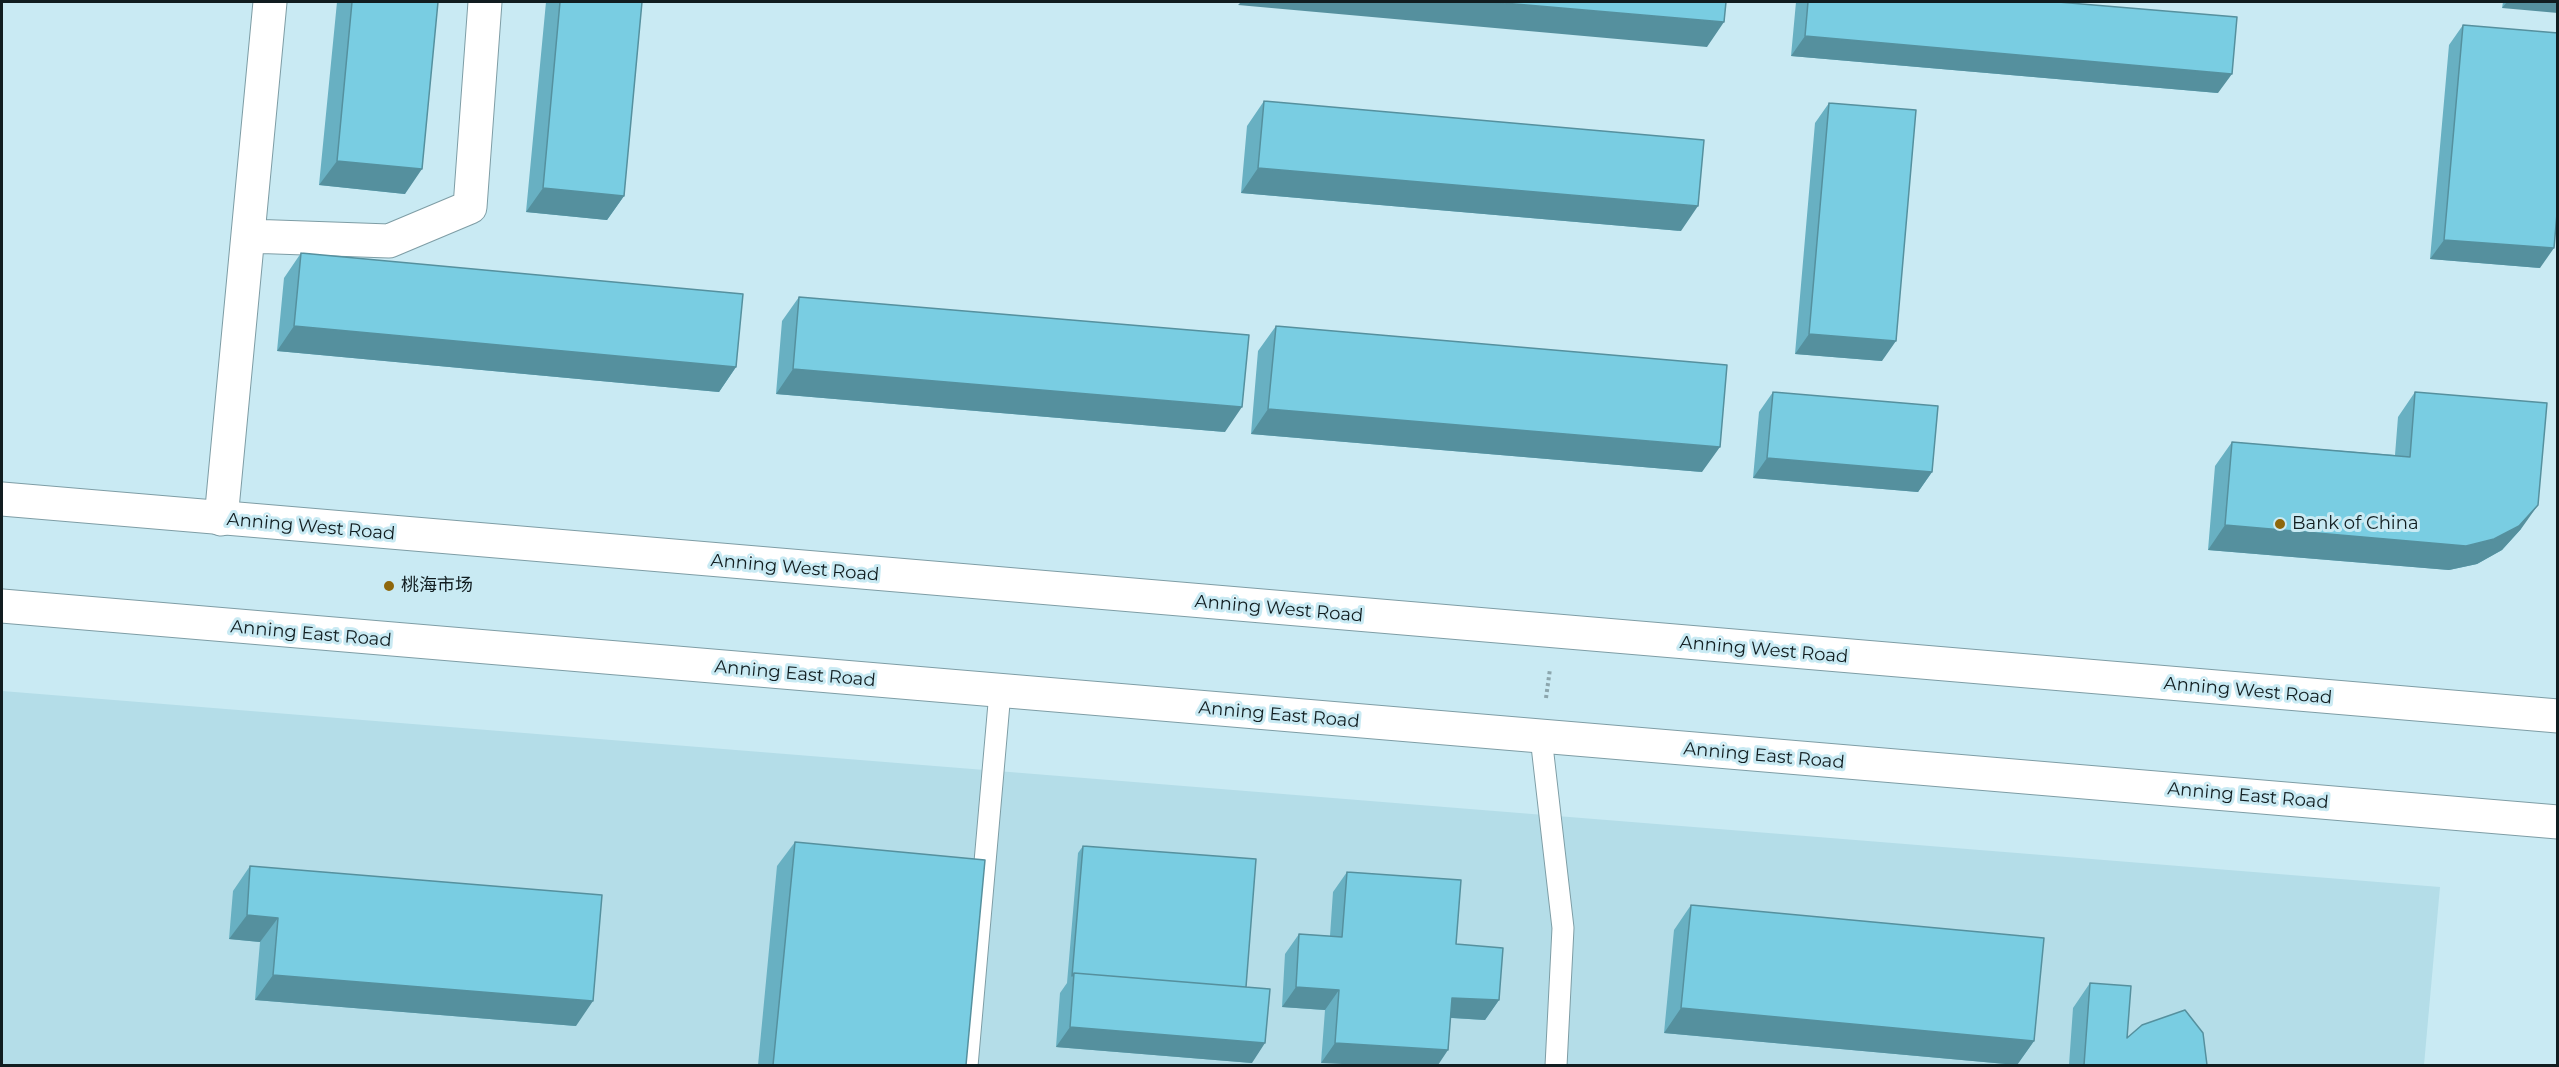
<!DOCTYPE html>
<meta charset="utf-8">
<style>
body{margin:0}
#map{position:relative;width:2559px;height:1067px;overflow:hidden;background:#c9eaf3;font-family:Montserrat,sans-serif}
canvas{display:block}
.frame{position:absolute;inset:0;border:3px solid #111d20;pointer-events:none}
</style>
<div id="map">
<canvas width="2559" height="1067"></canvas>
<div class="frame"></div>
</div>
<script>
const context = document.querySelector('canvas').getContext('2d');
context.lineJoin = 'round';
function paint(path, color) { context.fillStyle = color; context.fill(path, 'evenodd'); }
const toPath = rows => new Path2D(rows.map(r => 'M' + r).join(''));
function stroke(path, color, width, dash) { context.strokeStyle = color; context.lineWidth = width; context.lineCap = dash ? 'butt' : 'round'; context.setLineDash(dash || []); context.stroke(path); }
function write(font, color, halo, rows, align = 'center') {
  context.font = font + ' Montserrat,"Noto Sans SC",sans-serif'; context.lineWidth = 6; context.setLineDash([]); context.textBaseline = 'middle'; context.strokeStyle = halo; context.fillStyle = color; for (const [text, x, y, turn = 0] of rows) {
    context.save(); context.translate(x, y); context.rotate((+turn || 0) * Math.PI / 180); context.textAlign = isNaN(turn) ? turn : align; if (halo) context.strokeText(text, 0, 0); context.fillText(text, 0, 0); context.restore();
  }
}
const built = toPath([
 [2,691,2440,887,2424,1065,2,1065]
]);
const path = toPath([
 [1546,698,1550,669]
]);
const service = toPath([
 [1541,737,1563,928,1556,1066],
 [967,1066,1000,692]
]);
const minor = toPath([
 [248,236,389,241,470,207,485,2],
 [221,519,270,2]
]);
const secondary = toPath([
 [2,499,2558,716],
 [2,606,2558,822]
]);
const wall = toPath([
 [337,2,438,2,405,194,319,185],
 [546,2,642,2,624,196,607,220,526,212],
 [1796,2,2058,2,2218,93,1791,56],
 [2503,2,2558,2,2502,8],
 [2463,25,2540,268,2430,259,2449,45],
 [1264,101,1681,231,1241,193,1247,126],
 [1829,103,1882,361,1795,354,1815,123],
 [301,253,736,367,719,392,277,351,284,278],
 [799,297,1225,432,776,394,782,321],
 [1276,326,1702,472,1251,434,1258,351],
 [1773,392,1932,472,1918,492,1753,478,1759,412],
 [2415,392,2521,529,2502,550,2477,564,2449,570,2208,550,2215,466,2232,442,2395,455,2398,417],
 [795,842,966,1065,758,1065,777,866],
 [1083,846,1246,987,1252,1063,1056,1047,1060,993,1067,983,1078,853],
 [250,866,576,1026,255,1000,260,942,229,939,233,891],
 [1347,872,1456,944,1499,1000,1485,1020,1451,1018,1321,1063,1325,1010,1282,1007,1285,954,1299,934,1330,936,1333,892],
 [1691,905,2034,1041,2017,1065,1664,1033,1674,930],
 [2090,983,2127,1038,2207,1065,2069,1065,2073,1008]
]);
const shadedWall = toPath([
 [1241,2,1492,2,1724,22,1707,47,1238,5],
 [2507,2,2558,2,2558,13,2502,8],
 [1805,36,2232,74,2218,93,1791,56],
 [337,161,422,169,405,194,319,185],
 [1258,168,1698,206,1681,231,1241,193],
 [543,188,624,196,607,220,526,212],
 [2444,240,2554,248,2540,268,2430,259],
 [294,326,736,367,719,392,277,351],
 [1809,334,1896,341,1882,361,1795,354],
 [793,369,1242,407,1225,432,776,394],
 [1268,409,1720,447,1702,472,1251,434],
 [1767,458,1932,472,1918,492,1753,478],
 [2538,505,2521,529,2502,550,2477,564,2449,570,2208,550,2225,525],
 [247,915,278,918,260,942,229,939],
 [273,975,593,1001,576,1026,255,1000],
 [1296,987,1339,990,1325,1010,1282,1007],
 [1452,998,1499,1000,1485,1020,1438,1017],
 [1681,1008,2034,1041,2017,1065,1664,1033],
 [1070,1027,1265,1043,1252,1063,1056,1047],
 [1335,1043,1448,1050,1438,1065,1363,1065,1321,1063]
]);
const building = toPath([
 [352,2,438,2,422,169,337,161,352,2],
 [560,2,642,2,624,196,543,188,560,2],
 [1492,2,1726,2,1724,22,1492,2],
 [1808,2,2058,2,2237,17,2232,74,1805,36,1808,2],
 [2463,25,2558,33,2558,202,2554,248,2444,240,2463,25],
 [1264,101,1704,140,1698,206,1258,168,1264,101],
 [1829,103,1916,110,1896,341,1809,334,1829,103],
 [301,253,743,294,736,367,294,326,301,253],
 [799,297,1249,335,1242,407,793,369,799,297],
 [1276,326,1727,365,1720,447,1268,409,1276,326],
 [1773,392,1938,406,1932,472,1767,458,1773,392],
 [2415,392,2547,403,2538,505,2519,526,2494,539,2466,546,2225,525,2232,442,2410,457,2415,392],
 [795,842,985,860,966,1065,773,1065,795,842],
 [1083,846,1256,859,1246,987,1074,973,1072,976,1083,846],
 [250,866,602,895,593,1001,273,975,278,918,247,915,250,866],
 [1347,872,1461,880,1456,944,1503,948,1499,1000,1452,998,1448,1050,1335,1043,1339,990,1296,987,1299,934,1342,937,1347,872],
 [1691,905,2044,938,2034,1041,1681,1008,1691,905],
 [1074,973,1270,989,1265,1043,1070,1027,1074,973],
 [2090,983,2131,986,2127,1038,2142,1025,2185,1010,2203,1033,2207,1065,2084,1065,2090,983]
]);
const markers = [
 [2280,524,6,"#8e670c"],
 [389,586,6,"#8e670c"]
];
const poiNames = [
 ["Bank of China",2292,524],
 ["桃海市场",401,586]
];
const streetNames = [
 ["Anning West Road",311,527,5],
 ["Anning West Road",795,568,5],
 ["Anning West Road",1279,609,5],
 ["Anning East Road",311,634,5],
 ["Anning West Road",1764,650,5],
 ["Anning East Road",795,674,5],
 ["Anning West Road",2248,691,5],
 ["Anning East Road",1279,715,5],
 ["Anning East Road",1764,756,5],
 ["Anning East Road",2248,796,5]
];
paint(built, '#b4dde8');
stroke(service, '#7e9da5', 23);
stroke(minor, '#7e9da5', 35);
stroke(secondary, '#7e9da5', 35);
stroke(path, '#8ca6ad', 4, [3, 3]);
stroke(service, '#fff', 21);
stroke(minor, '#fff', 33);
stroke(secondary, '#fff', 33);
paint(wall, '#68b0c2');
paint(shadedWall, '#55909e');
paint(building, '#79cde2');
stroke(building, '#55909e', 1.5);
for (const [x, y, r, color] of markers) { const dot = new Path2D(); dot.arc(x, y, r, 0, 2 * Math.PI); context.fillStyle = color; context.fill(dot); stroke(dot, '#c9eaf3', 2); }
write('18px', '#111d20', '#c9eaf3', poiNames, 'left');
write('18px', '#111d20', '#c9eaf3', streetNames);
</script>
